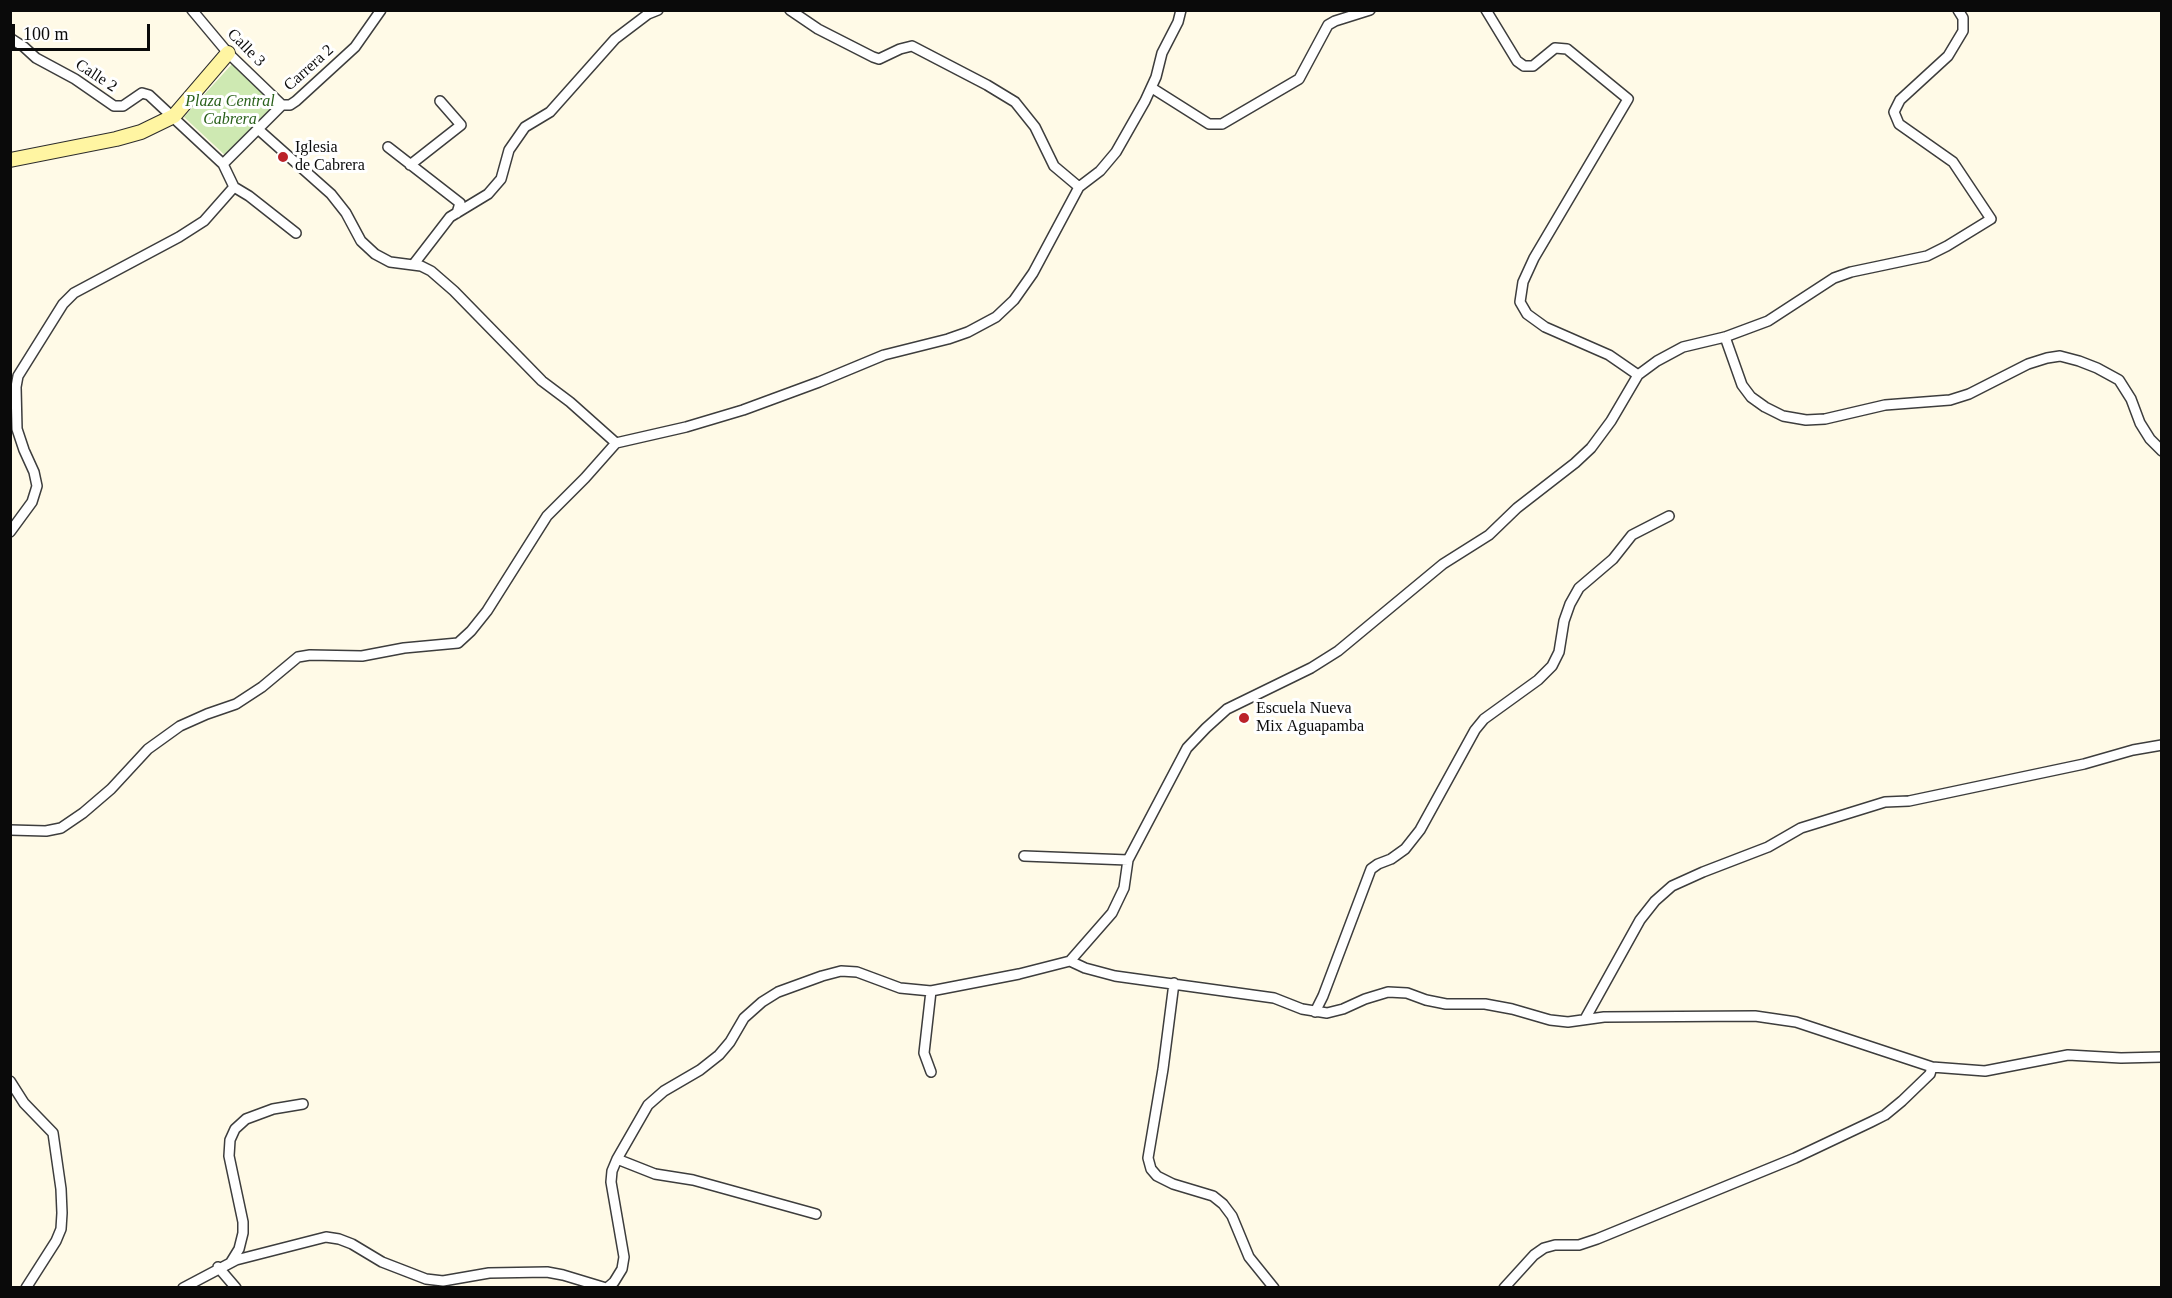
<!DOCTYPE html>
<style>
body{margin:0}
#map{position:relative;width:2172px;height:1298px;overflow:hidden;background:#fffae7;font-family:Georgia,serif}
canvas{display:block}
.frame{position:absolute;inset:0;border:12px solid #0a0a0a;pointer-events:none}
.scale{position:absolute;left:12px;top:24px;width:138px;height:27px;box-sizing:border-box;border:3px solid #0a0a0a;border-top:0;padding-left:8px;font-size:18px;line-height:21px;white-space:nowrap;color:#0a0a0a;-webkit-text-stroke:4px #fff;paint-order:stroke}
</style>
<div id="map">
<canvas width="2172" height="1298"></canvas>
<div class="frame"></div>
<div class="scale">100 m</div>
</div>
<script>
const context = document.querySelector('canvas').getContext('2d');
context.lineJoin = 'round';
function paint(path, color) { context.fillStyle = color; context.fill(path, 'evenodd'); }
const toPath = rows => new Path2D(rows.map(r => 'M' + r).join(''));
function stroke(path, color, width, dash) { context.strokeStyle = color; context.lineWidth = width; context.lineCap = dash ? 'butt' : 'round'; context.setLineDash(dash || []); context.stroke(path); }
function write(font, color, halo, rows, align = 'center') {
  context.font = font + ' Georgia,serif'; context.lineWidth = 6; context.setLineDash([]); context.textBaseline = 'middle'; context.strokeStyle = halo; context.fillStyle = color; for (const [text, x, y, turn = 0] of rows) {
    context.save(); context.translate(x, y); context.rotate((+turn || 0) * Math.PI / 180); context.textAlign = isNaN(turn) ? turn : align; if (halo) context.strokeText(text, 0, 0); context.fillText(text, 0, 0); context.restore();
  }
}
const green = toPath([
 [232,64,277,105,227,157,184,117]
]);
const street = toPath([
 [192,10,228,53,282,105],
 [790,10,818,29,873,57,879,59,900,49,912,46,987,85,1015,102,1035,127,1054,166,1079,187],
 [1486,10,1517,61,1524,66,1533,66,1555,48,1567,49,1628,99,1534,258,1523,282,1520,302,1527,314,1545,327,1609,355,1638,375],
 [10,38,24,47,36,58,75,79,114,106,123,106,142,93,149,95,223,164,234,187,249,196,296,233],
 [1152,88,1209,124,1222,124,1299,79,1328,25,1335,21,1370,10],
 [259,130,331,194,346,213,361,241,375,254,390,262,421,266,431,271,454,291,542,381,570,402,616,443],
 [388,147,460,203,457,213],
 [223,164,282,105,290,105,296,101,355,47,381,10],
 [410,165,461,125,440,101],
 [413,265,450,217,488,194,501,179,509,150,525,127,550,112,615,39,648,14,658,10],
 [1725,337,1742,385,1751,397,1765,407,1783,416,1806,420,1825,419,1885,405,1950,400,1969,394,2028,364,2047,358,2060,356,2079,361,2097,368,2119,380,2131,399,2140,423,2150,439,2162,451],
 [10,532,32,502,37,486,34,472,24,450,17,429,16,387,18,376,63,304,74,293,179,237,204,221,234,187],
 [10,830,46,831,61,828,83,813,111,789,148,749,180,726,207,714,236,704,262,687,298,657,310,655,362,656,404,648,458,643,471,631,487,611,547,516,585,478,616,443,686,427,743,410,819,382,884,355,948,339,968,332,996,317,1014,300,1033,273,1079,187,1100,171,1116,152,1145,101,1156,77,1162,53,1178,22,1181,10],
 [1024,856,1128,860],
 [1070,961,1085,968,1115,976,1274,998,1302,1009,1327,1013,1343,1009,1365,999,1388,992,1407,993,1426,1000,1446,1004,1485,1004,1512,1009,1550,1020,1568,1022,1604,1017,1755,1016,1796,1022,1932,1067,1985,1071,2068,1055,2121,1058,2162,1057],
 [1174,983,1163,1069,1148,1158,1151,1169,1157,1176,1173,1184,1213,1196,1223,1204,1232,1216,1249,1257,1274,1288],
 [1315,1012,1323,996,1371,869,1378,864,1391,859,1405,849,1420,830,1475,730,1484,719,1538,680,1552,666,1559,652,1564,621,1570,604,1579,588,1613,559,1632,535,1669,516],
 [1585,1019,1640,920,1655,901,1672,886,1703,872,1768,847,1801,828,1885,802,1909,801,2084,764,2133,750,2162,745],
 [931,1072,924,1053,931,991],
 [10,1081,24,1103,53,1133,61,1189,62,1213,61,1229,56,1241,26,1288],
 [617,1159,655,1174,693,1180,816,1214],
 [231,1262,239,1249,243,1233,243,1222,229,1156,230,1140,235,1129,246,1119,273,1109,303,1104],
 [218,1267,236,1288],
 [183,1288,236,1260,326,1237,339,1239,352,1244,382,1262,426,1279,443,1281,489,1273,547,1272,563,1275,606,1288],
 [607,1288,614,1282,622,1269,624,1257,611,1182,612,1171,617,1159,648,1105,664,1091,700,1070,719,1055,730,1042,744,1018,762,1002,778,992,822,976,841,971,857,972,900,988,931,991,1019,974,1070,961,1112,913,1124,888,1128,860,1187,748,1206,728,1227,709,1311,668,1338,651,1443,564,1489,535,1517,508,1575,463,1591,448,1611,421,1638,375,1657,361,1683,347,1725,337,1768,321,1834,278,1851,272,1927,256,1947,246,1991,219,1953,162,1899,124,1894,112,1900,100,1948,56,1963,31,1963,18,1958,10],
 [1504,1288,1534,1255,1544,1248,1555,1245,1579,1245,1597,1239,1795,1158,1871,1122,1885,1115,1902,1101,1930,1074,1932,1067]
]);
const secondary = toPath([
 [10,160,116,139,141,132,174,116,228,53]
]);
const markers = [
 [283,157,6,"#bb2229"],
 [1244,718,6,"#bb2229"]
];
const streetNames = [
 ["Calle 3",246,48,45],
 ["Carrera 2",309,68,-42],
 ["Calle 2",96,76,33]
];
const parkNames = [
 ["Plaza Central",230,102],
 ["Cabrera",230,120]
];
const poiNames = [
 ["Iglesia",295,148],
 ["de Cabrera",295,166],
 ["Escuela Nueva",1256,709],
 ["Mix Aguapamba",1256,727]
];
paint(green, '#cee9b2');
stroke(street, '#3d3d3d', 12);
stroke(secondary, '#2c2c2c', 16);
stroke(street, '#fff', 9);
stroke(secondary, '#fff5a2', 14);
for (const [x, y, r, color] of markers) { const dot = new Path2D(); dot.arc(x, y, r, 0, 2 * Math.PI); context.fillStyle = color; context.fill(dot); stroke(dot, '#fff', 2); }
write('16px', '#0a0a0a', '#fff', streetNames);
write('italic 16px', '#2a611b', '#fff', parkNames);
write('16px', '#0a0a0a', '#fff', poiNames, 'left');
</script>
